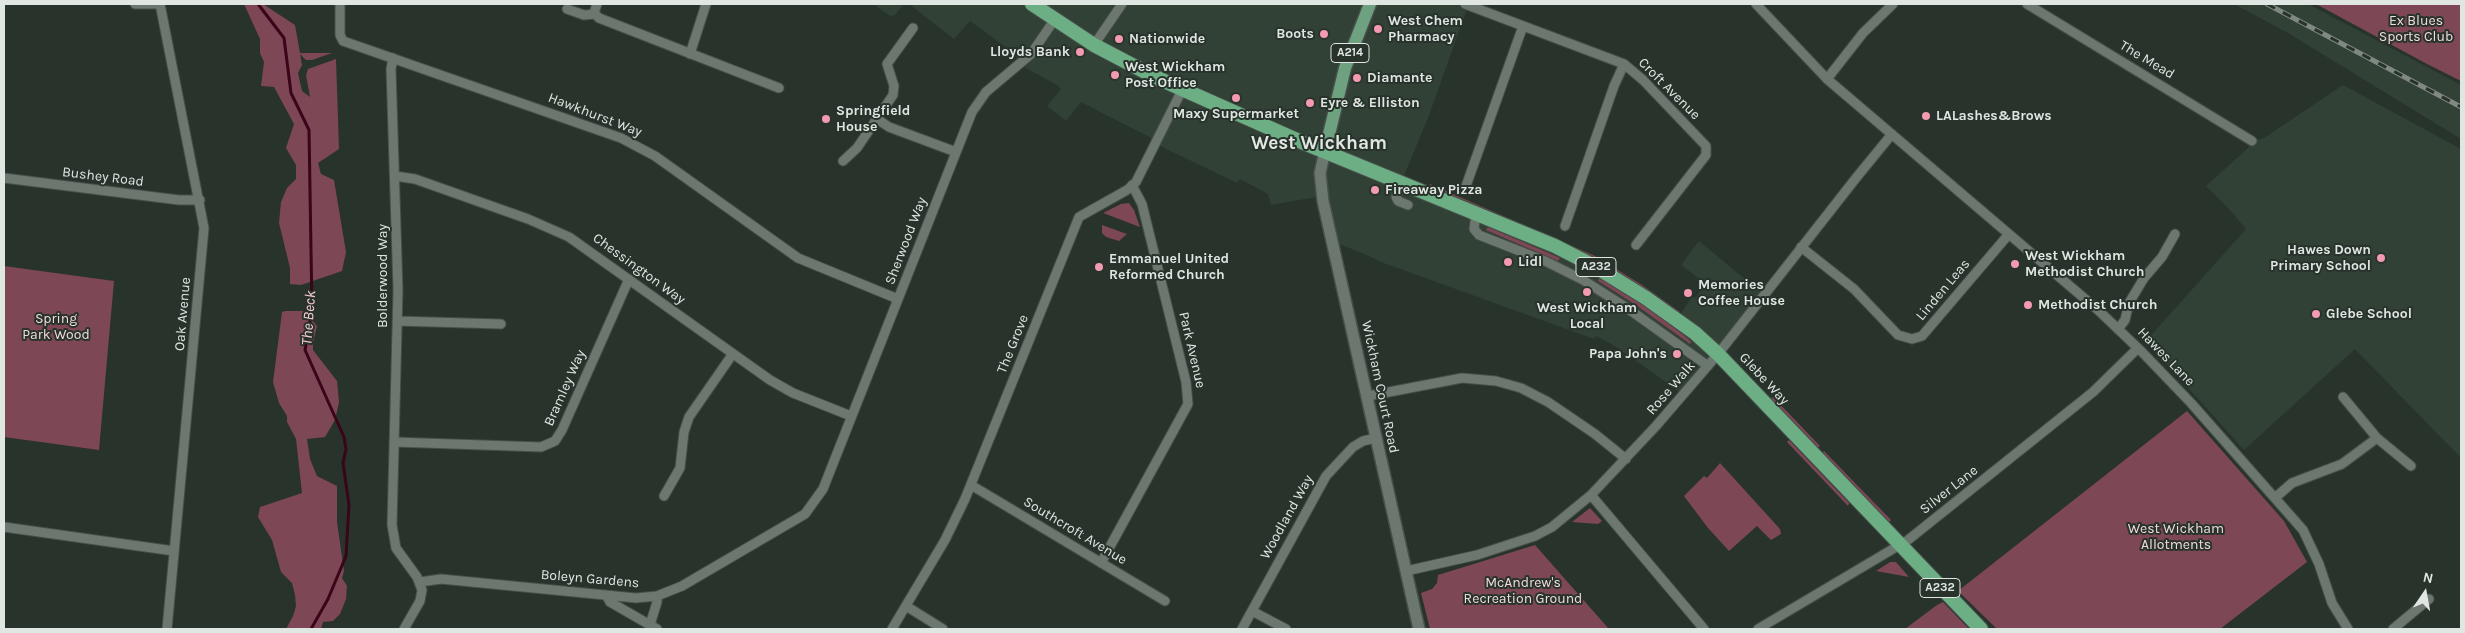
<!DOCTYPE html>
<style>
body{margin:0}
#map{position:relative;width:2465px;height:633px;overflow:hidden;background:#28332c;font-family:Karla,sans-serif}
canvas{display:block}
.frame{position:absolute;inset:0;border:5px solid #e0e6e2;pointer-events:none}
.north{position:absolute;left:2400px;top:568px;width:50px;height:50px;-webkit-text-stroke:4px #28332c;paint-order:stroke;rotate:12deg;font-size:14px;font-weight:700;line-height:20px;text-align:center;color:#e0e6e2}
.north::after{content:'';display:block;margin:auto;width:18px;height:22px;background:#e0e6e2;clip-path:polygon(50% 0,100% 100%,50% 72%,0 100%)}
</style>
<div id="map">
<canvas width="2465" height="633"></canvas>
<div class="frame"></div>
<div class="north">N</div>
</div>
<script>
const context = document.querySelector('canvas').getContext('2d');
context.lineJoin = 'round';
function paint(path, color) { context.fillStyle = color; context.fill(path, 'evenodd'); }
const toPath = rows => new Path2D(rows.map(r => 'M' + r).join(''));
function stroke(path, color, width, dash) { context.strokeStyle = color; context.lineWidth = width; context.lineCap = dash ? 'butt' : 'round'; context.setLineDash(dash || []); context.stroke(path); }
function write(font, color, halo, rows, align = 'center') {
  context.font = font + ' Karla,sans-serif'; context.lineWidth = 4; context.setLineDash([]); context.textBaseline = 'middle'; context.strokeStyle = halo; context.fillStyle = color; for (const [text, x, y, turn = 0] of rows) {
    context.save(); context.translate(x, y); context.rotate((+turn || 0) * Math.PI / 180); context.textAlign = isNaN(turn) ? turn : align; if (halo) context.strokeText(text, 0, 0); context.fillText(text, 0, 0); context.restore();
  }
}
const built = toPath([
 [873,4,904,4,895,15,890,16],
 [909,4,1465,4,1468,6,1428,118,1401,183,1513,228,1677,319,1692,297,1695,298,1702,289,1698,286,1701,280,1681,265,1699,241,1764,295,1684,395,1615,346,1596,336,1594,339,1381,262,1360,252,1341,245,1333,247,1322,196,1271,205,1268,194,1240,179,1237,183,1156,144,1157,141,1081,102,1066,121,1047,106,1061,89,1057,85,1024,67,1011,51,970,21,954,39],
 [2234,4,2308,4,2461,85,2461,139,2288,33],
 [2343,85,2461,149,2461,455,2459,456,2355,349,2244,450,2146,341,2246,229,2228,208,2206,186,2248,148,2252,141,2264,138]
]);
const green = toPath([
 [244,4,263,4,295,25,300,53,332,53,312,60,306,60,300,54,302,65,298,73,302,91,310,97,306,75,308,69,336,59,339,149,318,163,321,174,334,180,346,252,342,271,301,285,290,284,290,268,279,223,281,202,287,188,296,179,296,165,286,148,294,124,274,87,261,86,264,62,260,53,260,39],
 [2316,4,2461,4,2461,81,2427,64],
 [1430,184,1595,256,1642,285,1680,312,1679,314,1628,278,1595,260,1429,186],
 [1129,203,1134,210,1140,227,1103,213,1121,204],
 [1102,225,1127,234,1119,241,1106,237,1102,233],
 [1488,227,1560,258,1558,261,1486,230],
 [4,266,114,281,99,450,4,437],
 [1600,277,1658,315,1687,338,1691,342,1690,344,1636,305,1598,281],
 [285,311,305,311,317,326,313,343,313,350,337,381,339,402,335,420,325,437,307,439,310,459,317,476,337,486,337,522,344,571,342,578,347,586,346,599,340,614,333,621,323,622,321,629,286,629,293,616,296,606,295,595,292,583,281,572,272,540,258,517,260,507,302,493,296,439,287,422,287,416,279,403,273,382,282,312],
 [1773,397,1820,446,1817,448,1771,399],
 [2187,411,2284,521,2307,562,2220,629,1997,629,1958,591],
 [1789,440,1849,503,1848,506,1787,442],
 [1824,451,1856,484,1891,520,1889,522,1865,499,1822,453],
 [1720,463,1780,529,1781,534,1771,540,1757,526,1729,551,1708,528,1684,496,1704,476,1707,478],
 [1590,508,1602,521,1598,524,1572,522],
 [1535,545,1609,629,1430,629,1421,593,1432,589,1437,583,1438,575],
 [1890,562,1896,562,1909,577,1876,571],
 [1943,602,1969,629,1905,629,1937,605]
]);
const stream = toPath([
 [258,4,284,38,291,93,309,130,312,310,305,350,344,437,346,449,343,463,349,505,346,556,328,599,311,629]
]);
const minor = toPath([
 [135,4,155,4],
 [160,4,204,228,167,629],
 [340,4,340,35,343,41,621,138,655,156,798,258,898,299],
 [597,4,594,13,599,18,779,88],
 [1465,4,1624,64,1643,80,1706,146,1706,155,1636,245],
 [1756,4,1827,79],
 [1893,4,1863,33,1827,79,2098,310,2142,352,2191,403,2303,530,2319,564,2332,603,2348,629],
 [2027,4,2252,141],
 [567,9,584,15,595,14],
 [1094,45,1122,4],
 [690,54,706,4],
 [393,58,391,69,398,290,392,525,396,548,417,577,422,590,420,601,404,629],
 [877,119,889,127,956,152],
 [843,161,857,148,893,95,894,86,887,64,913,28],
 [395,176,415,179,528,219,569,237,770,380,793,393,851,416],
 [4,178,179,200,200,200],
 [1401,183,1396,197,1398,201,1408,205],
 [1466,186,1523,26],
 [1476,213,1474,229,1479,235,1545,261,1583,280,1627,308,1708,366],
 [1565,226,1614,86,1624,64],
 [1801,247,1854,289,1898,335,1912,339,1922,336,2009,234],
 [397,321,501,324],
 [2118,329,2125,320,2129,303,2144,278,2162,257,2175,234],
 [1368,396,1462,378,1496,381,1521,388,1548,402,1595,434,1626,459],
 [2343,397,2377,438,2411,466],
 [394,442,541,447,555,441,562,430,629,279],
 [971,485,1165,601],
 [1591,495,1704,629],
 [664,496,680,468,684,432,689,417,732,355],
 [2276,497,2292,483,2342,464,2377,438],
 [4,527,174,551],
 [1101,563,1188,404,1186,382,1142,204,1132,185],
 [1406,571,1477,555,1535,536,1552,527,1591,495,1656,426,1718,354,1856,178,1892,134],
 [420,582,441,579,636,598,657,596,682,586,805,514,823,489,972,112,986,92,1031,54,1055,19],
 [606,595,610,602,657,629],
 [906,606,943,629],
 [1252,611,1286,629],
 [650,625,657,602,657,596],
 [892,629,945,540,965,499,1079,217,1127,190,1136,182,1182,90],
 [1242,629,1326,476,1353,447,1363,441,1376,438],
 [1758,629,1908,540,2093,392,2138,348],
 [2393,629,2429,599]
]);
const tertiary = toPath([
 [1325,151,1320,173,1323,201,1419,629]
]);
const primary = toPath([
 [1325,151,1345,68,1370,4]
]);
const trunk = toPath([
 [1032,4,1094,45,1155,77,1299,141,1555,246,1596,267,1646,298,1695,333,1718,354,1981,629]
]);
const rail = toPath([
 [2267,4,2461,107]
]);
const markers = [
 [1378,29,5,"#f29aaf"],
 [1324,34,5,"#f29aaf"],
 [1119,39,5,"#f29aaf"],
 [1080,52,5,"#f29aaf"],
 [1115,75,5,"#f29aaf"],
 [1357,78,5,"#f29aaf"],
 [1236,98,5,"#f29aaf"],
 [1310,103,5,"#f29aaf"],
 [1926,116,5,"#f29aaf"],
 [826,119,5,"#f29aaf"],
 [1375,190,5,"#f29aaf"],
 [2381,258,5,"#f29aaf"],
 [1508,262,5,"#f29aaf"],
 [2015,264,5,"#f29aaf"],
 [1099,267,5,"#f29aaf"],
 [1587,292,5,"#f29aaf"],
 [1688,293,5,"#f29aaf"],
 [2028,305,5,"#f29aaf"],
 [2316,314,5,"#f29aaf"],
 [1677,354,5,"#f29aaf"]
];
const shields = [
 [1350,53,38],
 [1596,267,40],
 [1940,588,40]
];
const shieldNames = [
 ["A214",1350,53],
 ["A232",1596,267],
 ["A232",1940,588]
];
const poiNames = [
 ["West Chem",1388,21],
 ["Pharmacy",1388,37],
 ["Boots",1314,34,"right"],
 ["Nationwide",1129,39],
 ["Lloyds Bank",1070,52,"right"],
 ["West Wickham",1125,67],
 ["Post Office",1125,83],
 ["Diamante",1367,78],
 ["Eyre & Elliston",1320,103],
 ["Springfield",836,111],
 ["House",836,127],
 ["Maxy Supermarket",1236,114,"center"],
 ["LALashes&Brows",1936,116],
 ["Fireaway Pizza",1385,190],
 ["Hawes Down",2371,250,"right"],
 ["Primary School",2371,266,"right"],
 ["West Wickham",2025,256],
 ["Methodist Church",2025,272],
 ["Emmanuel United",1109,259],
 ["Reformed Church",1109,275],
 ["Lidl",1518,262],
 ["Memories",1698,285],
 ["Coffee House",1698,301],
 ["Methodist Church",2038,305],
 ["West Wickham",1587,308,"center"],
 ["Local",1587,324,"center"],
 ["Glebe School",2326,314],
 ["Papa John's",1667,354,"right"]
];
const parkNames = [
 ["Ex Blues",2416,21],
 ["Sports Club",2416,37],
 ["Spring",56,319],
 ["Park Wood",56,335],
 ["West Wickham",2176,529],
 ["Allotments",2176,545],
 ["McAndrew's",1523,583],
 ["Recreation Ground",1523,599]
];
const streetNames = [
 ["The Mead",2147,60,31],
 ["Croft Avenue",1669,89,45],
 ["Hawkhurst Way",595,115,21],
 ["Bushey Road",103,177,7],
 ["Sherwood Way",906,241,-69],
 ["Chessington Way",639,269,36],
 ["Bolderwood Way",383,276,-90],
 ["Linden Leas",1943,290,-50],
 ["Oak Avenue",183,314,-85],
 ["The Grove",1013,344,-68],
 ["Park Avenue",1192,350,77],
 ["Hawes Lane",2166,357,46],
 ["Glebe Way",1764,379,47],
 ["Wickham Court Road",1380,387,78],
 ["Bramley Way",565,388,-66],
 ["Rose Walk",1671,388,-49],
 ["Silver Lane",1949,490,-38],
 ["Woodland Way",1287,517,-61],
 ["Southcroft Avenue",1075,531,31],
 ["Boleyn Gardens",590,579,5]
];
const waterNames = [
 ["The Beck",309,318,-86]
];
const districtNames = [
 ["West Wickham",1319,144]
];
paint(built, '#314136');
paint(green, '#7d4755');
stroke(stream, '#390518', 3);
stroke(minor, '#474f4a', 11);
stroke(tertiary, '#474f4a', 14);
stroke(primary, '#474f4a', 15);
stroke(trunk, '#474f4a', 16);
stroke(minor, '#6c776f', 9);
stroke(tertiary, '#6c776f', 11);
stroke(primary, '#6da17f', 12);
stroke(trunk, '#6daf84', 14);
stroke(rail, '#7f8882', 5);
stroke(rail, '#28332c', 3, [9]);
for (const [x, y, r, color] of markers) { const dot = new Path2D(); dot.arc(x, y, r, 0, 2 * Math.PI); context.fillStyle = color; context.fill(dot); stroke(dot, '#28332c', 2); }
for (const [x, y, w] of shields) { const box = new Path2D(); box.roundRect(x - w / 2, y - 9.5, w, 19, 4); context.fillStyle = '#28332c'; context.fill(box); stroke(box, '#e0e6e2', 1); }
write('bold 12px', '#e0e6e2', null, shieldNames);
write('bold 14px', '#e0e6e2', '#28332c', poiNames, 'left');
write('14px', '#f2dadf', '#28332c', parkNames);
write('14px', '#e0e6e2', '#28332c', streetNames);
write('italic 15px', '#fbcdd7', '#28332c', waterNames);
write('bold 19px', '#e0e6e2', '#28332c', districtNames);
</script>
